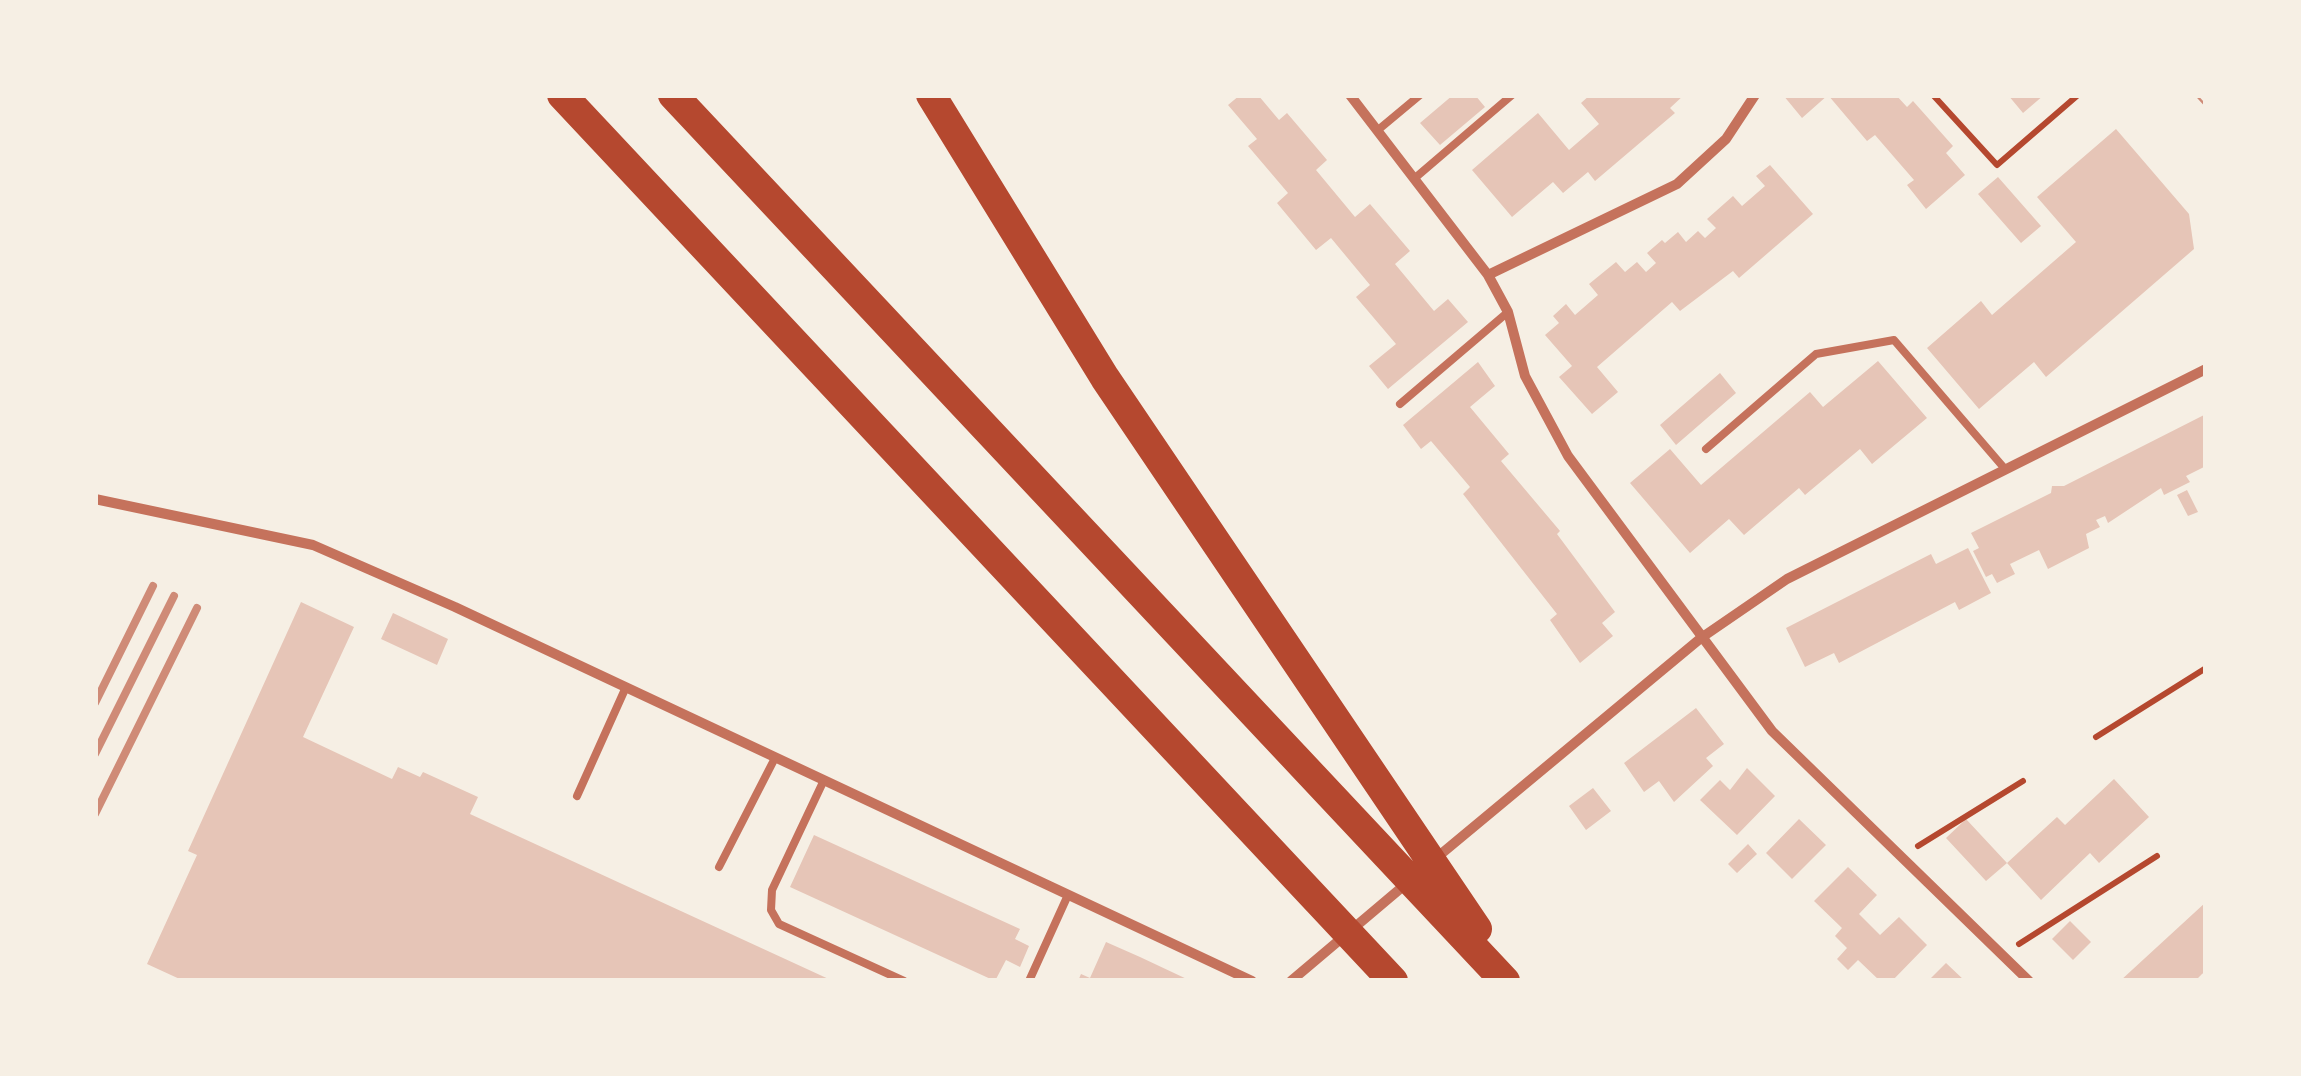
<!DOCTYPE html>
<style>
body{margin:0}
#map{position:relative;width:2301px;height:1076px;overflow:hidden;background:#f6efe4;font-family:"PT Serif",serif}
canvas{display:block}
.frame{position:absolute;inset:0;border:98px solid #f6efe4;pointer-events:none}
</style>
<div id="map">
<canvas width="2301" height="1076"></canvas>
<div class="frame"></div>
</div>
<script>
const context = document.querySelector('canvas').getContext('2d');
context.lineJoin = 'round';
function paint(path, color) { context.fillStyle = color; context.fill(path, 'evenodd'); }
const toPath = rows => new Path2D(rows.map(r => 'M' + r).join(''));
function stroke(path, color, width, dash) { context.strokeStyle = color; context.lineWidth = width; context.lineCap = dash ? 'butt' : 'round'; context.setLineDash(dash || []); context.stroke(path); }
const building = toPath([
 [1240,95,1258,95,1279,120,1287,113,1327,160,1316,170,1355,217,1370,204,1410,251,1395,264,1434,311,1448,299,1468,322,1388,389,1369,366,1396,344,1356,297,1370,285,1331,238,1316,250,1277,203,1288,193,1248,146,1257,139,1228,105],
 [1453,95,1475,95,1485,107,1440,145,1420,123],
 [1590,95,1684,95,1670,108,1675,113,1595,181,1588,172,1563,193,1553,182,1512,217,1472,170,1538,113,1569,150,1599,124,1581,103],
 [1783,95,1896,95,1907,107,1913,101,1953,146,1946,153,1965,175,1926,209,1907,185,1914,180,1894,157,1875,135,1867,141,1828,95,1802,118],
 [2008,95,2044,95,2023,113],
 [2116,129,2189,214,2194,249,2046,377,2034,362,1979,409,1927,348,1981,301,1992,315,2076,242,2037,197],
 [1770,165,1813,214,1739,278,1733,271,1680,311,1672,302,1597,367,1618,392,1592,414,1559,377,1572,366,1545,335,1559,323,1553,316,1566,304,1575,315,1598,295,1589,284,1616,262,1625,272,1637,262,1646,272,1656,263,1647,253,1662,240,1665,243,1678,232,1686,242,1698,231,1705,238,1716,228,1707,219,1733,196,1742,206,1765,186,1756,176],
 [1998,177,2041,226,2021,243,1978,194],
 [1878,361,1927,418,1872,464,1860,449,1805,495,1799,488,1744,535,1729,519,1690,553,1630,483,1670,449,1701,485,1810,392,1823,407],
 [1478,362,1495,386,1470,407,1509,454,1501,461,1560,531,1557,534,1615,612,1602,623,1613,636,1580,663,1550,620,1557,614,1463,494,1470,487,1431,441,1421,449,1403,425],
 [1720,373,1736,393,1676,445,1660,425],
 [2206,414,2206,466,2186,476,2190,482,2164,495,2161,488,2108,523,2105,516,2096,520,2100,527,2086,534,2089,548,2048,569,2039,550,2010,564,2015,574,1997,583,1992,574,1986,577,1973,551,1979,548,1971,533,2051,493,2052,486,2064,486],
 [2187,490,2198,512,2188,516,2177,495],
 [1968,548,1991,593,1959,610,1955,602,1839,663,1834,653,1805,667,1786,628,1931,554,1936,564],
 [301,602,354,627,303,737,392,779,398,767,420,777,423,772,478,797,470,814,833,981,184,981,147,964,197,855,188,851],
 [393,613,448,639,437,665,381,639],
 [1696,708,1724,744,1706,758,1713,766,1674,802,1659,781,1644,792,1624,763],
 [1747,768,1775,796,1737,835,1700,800,1720,780,1730,790],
 [2114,779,2149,817,2099,863,2090,853,2041,900,2007,863,2057,817,2065,825],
 [1593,788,1611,811,1586,830,1569,806],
 [1799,819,1826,845,1792,879,1766,853],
 [1966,819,2007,863,1986,881,1946,838],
 [814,835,1020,929,1015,939,1029,946,1020,967,1006,960,995,981,790,887],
 [1748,844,1757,854,1737,873,1728,864],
 [1848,867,1877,895,1859,914,1880,935,1899,917,1927,945,1892,981,1880,981,1858,960,1848,970,1837,959,1847,948,1835,936,1842,928,1814,901],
 [2206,902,2206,971,2202,974,2195,981,2120,981],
 [2070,921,2091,942,2073,960,2052,939],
 [1106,942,1140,957,1191,981,1078,981,1081,974,1090,978],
 [1946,963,1965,981,1928,981]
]);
const path = toPath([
 [1933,95,1997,165,2078,95],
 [2096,737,2206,668],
 [1918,846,2023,781],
 [2019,944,2157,856]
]);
const service = toPath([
 [1378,130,1420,95],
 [1415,178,1512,95],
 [1400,404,1508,312],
 [1706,449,1816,354,1894,340,2005,469],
 [824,780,772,890,771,910,779,924,904,981],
 [577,796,626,687],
 [719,867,775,758],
 [1029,981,1068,895]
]);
const minor = toPath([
 [1350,95,1488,275,1508,312,1525,376,1568,456,1772,731,2029,981],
 [1488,275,1677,184,1726,139,1755,95],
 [95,499,313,545,455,607,1252,981],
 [1435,859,1701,638,1787,579,2206,369],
 [1291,981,1407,883]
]);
const motorway = toPath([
 [562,95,1393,981],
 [673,95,1505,981],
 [931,95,1105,378,1477,929]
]);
const tram = toPath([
 [2196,95,2206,106]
]);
const rail = toPath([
 [95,703,153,586],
 [95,754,174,596],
 [95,814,197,608]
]);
paint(building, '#e6c5b7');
stroke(path, '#b5482f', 6);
stroke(service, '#c5725c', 8);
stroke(minor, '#c5725c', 10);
stroke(motorway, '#b5482f', 30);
stroke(tram, '#cf8b77', 2.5);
stroke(rail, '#cf8b77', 8);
</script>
